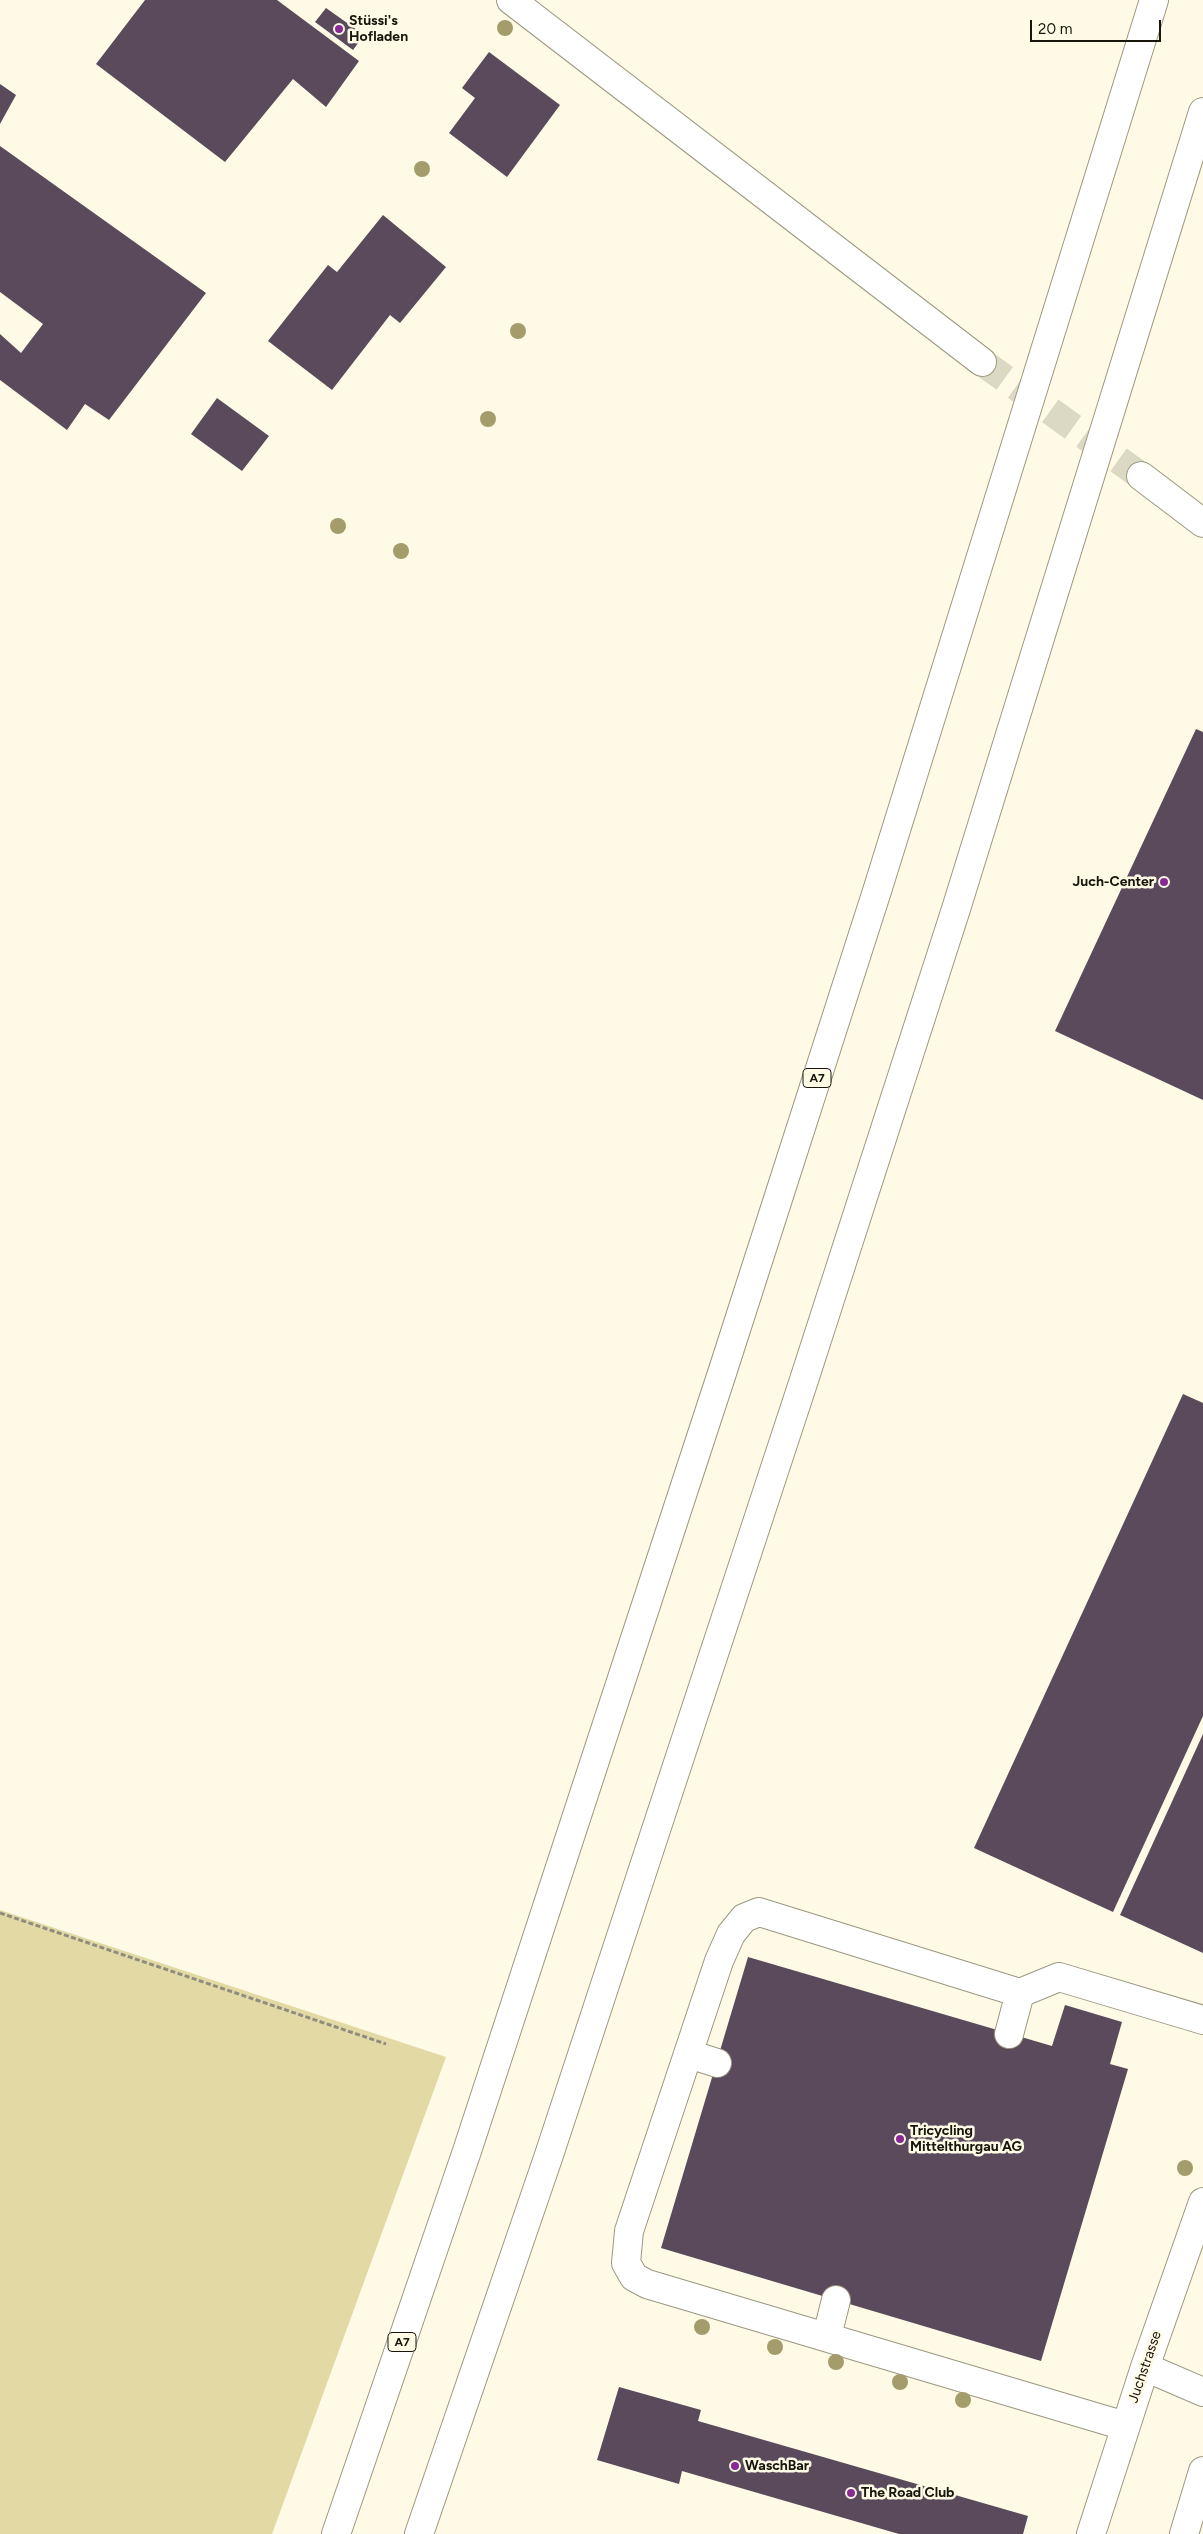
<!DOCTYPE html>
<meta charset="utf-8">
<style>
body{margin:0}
#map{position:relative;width:1203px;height:2534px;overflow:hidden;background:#fefae5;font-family:Figtree,sans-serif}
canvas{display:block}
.scale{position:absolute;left:1030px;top:20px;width:131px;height:22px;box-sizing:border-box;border:2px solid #17150c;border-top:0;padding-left:6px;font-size:15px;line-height:18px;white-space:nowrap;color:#17150c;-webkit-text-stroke:4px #fefae5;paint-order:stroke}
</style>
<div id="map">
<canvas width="1203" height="2534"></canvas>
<div class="scale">20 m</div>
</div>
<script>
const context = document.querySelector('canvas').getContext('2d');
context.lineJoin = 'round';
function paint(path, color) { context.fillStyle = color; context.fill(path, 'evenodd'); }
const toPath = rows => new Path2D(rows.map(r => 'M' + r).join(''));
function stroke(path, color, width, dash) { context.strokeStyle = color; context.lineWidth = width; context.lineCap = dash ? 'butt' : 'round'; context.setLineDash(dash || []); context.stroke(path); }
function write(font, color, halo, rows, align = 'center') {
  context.font = font + ' Figtree,sans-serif'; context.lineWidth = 5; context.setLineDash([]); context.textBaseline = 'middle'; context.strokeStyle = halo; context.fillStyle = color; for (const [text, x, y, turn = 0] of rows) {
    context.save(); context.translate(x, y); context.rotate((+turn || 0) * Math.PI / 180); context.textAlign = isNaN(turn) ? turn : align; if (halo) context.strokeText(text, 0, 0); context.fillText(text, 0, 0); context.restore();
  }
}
const green = toPath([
 [0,1910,446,2057,272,2534,0,2534]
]);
const building = toPath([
 [145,0,277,0,359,61,326,107,293,79,225,162,96,64],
 [326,8,364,35,353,50,315,22],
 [489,52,560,105,507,177,449,133,475,98,462,88],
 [0,84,16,95,0,124],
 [0,146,206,293,109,420,85,404,67,430,0,380,0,334,21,353,43,324,0,292],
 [383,215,446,267,400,323,390,315,332,390,268,341,328,265,337,272],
 [217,398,269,436,242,471,191,434],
 [1196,729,1203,732,1203,1100,1055,1031],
 [1183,1394,1203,1403,1203,1716,1113,1912,974,1848],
 [1203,1734,1203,1953,1120,1915],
 [748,1957,1052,2046,1065,2005,1122,2022,1110,2064,1128,2069,1041,2361,661,2248],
 [619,2387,701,2410,698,2421,1028,2516,1023,2534,899,2534,682,2471,679,2484,597,2460]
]);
const minorTunnel = toPath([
 [982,362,1141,476]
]);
const path = toPath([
 [0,1913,386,2044]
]);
const minor = toPath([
 [511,0,982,362],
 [1141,476,1203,523],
 [1009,2034,1020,1993],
 [689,2054,717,2063],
 [827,2336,836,2300],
 [1145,2367,1203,2392],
 [1125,2426,647,2284,634,2277,626,2263,629,2231,719,1961,731,1934,744,1918,759,1912,1020,1993,1059,1977,1203,2020],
 [1091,2534,1145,2367,1203,2202],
 [1184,2534,1203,2471]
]);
const highway = toPath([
 [336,2534,467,2151,723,1370,877,891,1154,0],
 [419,2534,549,2155,804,1380,956,909,1203,112]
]);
const trees = [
 [505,28],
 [422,169],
 [518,331],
 [488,419],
 [338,526],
 [401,551],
 [1185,2168],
 [702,2327],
 [775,2347],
 [836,2362],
 [900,2382],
 [963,2400]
];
const markers = [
 [339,29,5,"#892993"],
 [1164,882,5,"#892993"],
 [900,2139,5,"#892993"],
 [735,2466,5,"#892993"],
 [851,2493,5,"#892993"]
];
const shields = [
 [817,1078,28],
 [402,2342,28]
];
const shieldNames = [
 ["A7",817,1078],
 ["A7",402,2342]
];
const poiNames = [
 ["Stüssi's",349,21],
 ["Hofladen",349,37],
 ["Juch-Center",1154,882,"right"],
 ["Tricycling",910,2131],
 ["Mittelthurgau AG",910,2147],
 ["WaschBar",745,2466],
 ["The Road Club",861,2493]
];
const streetNames = [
 ["Juchstrasse",1145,2367,-71]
];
paint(green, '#e3d9a5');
paint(building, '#5a4a5b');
stroke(minorTunnel, '#dbd8c4', 28, [28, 14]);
stroke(minor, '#9d9880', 30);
stroke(highway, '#9d9880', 30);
stroke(path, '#908d7e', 3, [5, 2.5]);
stroke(minor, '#fff', 28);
stroke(highway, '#fff', 28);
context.fillStyle = '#a59c6c';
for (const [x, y] of trees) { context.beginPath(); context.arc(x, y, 8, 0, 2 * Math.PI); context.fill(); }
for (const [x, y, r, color] of markers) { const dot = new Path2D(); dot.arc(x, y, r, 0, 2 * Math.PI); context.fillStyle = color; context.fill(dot); stroke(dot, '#fefae5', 2); }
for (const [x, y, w] of shields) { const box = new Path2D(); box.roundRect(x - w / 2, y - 9.5, w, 19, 4); context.fillStyle = '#fefae5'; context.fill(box); stroke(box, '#17150c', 1); }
write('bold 12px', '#17150c', null, shieldNames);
write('bold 14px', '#17150c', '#fefae5', poiNames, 'left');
write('14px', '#17150c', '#fefae5', streetNames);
</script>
